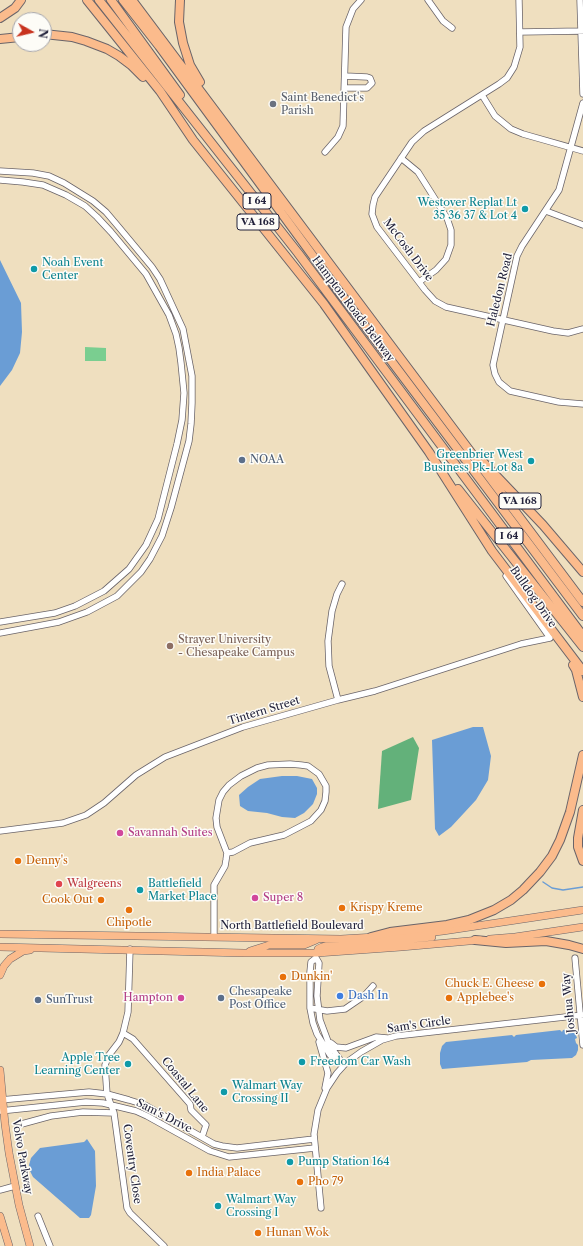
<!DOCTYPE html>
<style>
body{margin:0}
#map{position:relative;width:583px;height:1246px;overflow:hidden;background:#efdfbf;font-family:"Libre Caslon Text",serif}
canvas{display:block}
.north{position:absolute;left:12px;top:12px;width:40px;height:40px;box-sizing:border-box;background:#fdfcf7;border:1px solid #a5a5ac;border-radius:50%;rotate:98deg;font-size:11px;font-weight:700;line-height:16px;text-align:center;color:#22223b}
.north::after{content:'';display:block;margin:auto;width:14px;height:18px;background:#c8321e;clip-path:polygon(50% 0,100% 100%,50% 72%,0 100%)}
</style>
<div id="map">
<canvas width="583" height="1246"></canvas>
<div class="north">N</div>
</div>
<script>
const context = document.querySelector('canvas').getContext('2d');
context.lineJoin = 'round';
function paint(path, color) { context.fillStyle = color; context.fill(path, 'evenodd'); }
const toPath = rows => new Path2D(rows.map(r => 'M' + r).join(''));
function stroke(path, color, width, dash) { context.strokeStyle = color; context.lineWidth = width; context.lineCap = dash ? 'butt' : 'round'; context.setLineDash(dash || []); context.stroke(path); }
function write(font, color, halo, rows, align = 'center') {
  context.font = font + ' "Libre Caslon Text",serif'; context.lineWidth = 3; context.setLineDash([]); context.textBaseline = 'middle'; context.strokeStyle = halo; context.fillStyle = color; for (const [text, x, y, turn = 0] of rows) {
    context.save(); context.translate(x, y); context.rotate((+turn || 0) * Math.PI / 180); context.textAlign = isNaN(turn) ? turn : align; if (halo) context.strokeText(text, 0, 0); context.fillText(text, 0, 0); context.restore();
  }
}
const green = toPath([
 [85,347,106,348,106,361,85,361]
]);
const forest = toPath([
 [413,737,419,748,411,800,378,809,382,751]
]);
const water = toPath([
 [0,260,21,303,22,332,20,353,12,370,0,386],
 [473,727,483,727,491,756,488,780,476,800,464,813,451,827,439,836,435,829,432,740],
 [282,776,297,776,312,779,317,788,317,794,313,804,304,813,295,818,282,817,267,813,248,811,240,806,239,795,248,787,260,779],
 [568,1029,575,1033,577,1038,575,1039,576,1043,578,1045,578,1050,576,1055,572,1058,531,1060,527,1062,442,1069,440,1064,440,1053,442,1046,446,1042,512,1035,514,1037,516,1035,560,1030,562,1032,563,1030],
 [87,1139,95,1151,96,1186,91,1215,89,1218,80,1218,33,1177,30,1171,29,1165,31,1158,40,1148,84,1142]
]);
const stream = toPath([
 [543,882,552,888,563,890,583,887]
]);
const minor = toPath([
 [428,0,443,21,452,28],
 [519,0,520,47,514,67,507,78,499,84,424,131,412,142,375,197,373,205,372,214,377,227,425,290,435,301,446,307,553,331,568,333,583,329],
 [580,0,583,94],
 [520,32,583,31],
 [345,88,367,88,372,83,370,78,367,77,345,76],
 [482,95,495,116,511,129,523,134,583,151],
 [583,103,559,190,522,246,517,256,493,365,495,374,499,382,510,391,559,402,583,404],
 [325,152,338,137,343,126,346,27,353,9,361,0],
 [401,158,418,172,447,218,451,230,451,245,446,259,436,270,419,282],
 [0,171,33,173,49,176,64,183,93,201,106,212,117,225,152,267,160,279,183,329,192,376,192,403,191,424,189,441,171,508,162,536,150,559,141,572,117,596,87,612,59,622,0,633],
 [0,180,23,182,43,185,66,195,85,206,97,217,111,232,146,274,169,315,176,334,179,348,181,363,184,393,182,420,177,444,158,519,146,545,129,569,104,591,75,606,55,613,0,622],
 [546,211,583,225],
 [338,700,329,666,328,641,332,611,337,594,342,584],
 [0,831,63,823,86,815,104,803,136,775,165,757,243,727,338,700,375,691,521,644,550,638,506,576],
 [214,937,214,885,225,866,226,860,227,853,217,827,216,818,219,800,223,792,229,785,241,776,257,768,268,765,290,764,301,765,308,766,319,774,326,786,326,792,325,801,321,810,311,821,284,835,250,843,233,852,227,853],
 [130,949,128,1012,123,1033,119,1042,109,1055,105,1065,107,1094,114,1113,127,1208,130,1213,164,1246],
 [316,958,311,962,310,972,310,1008,313,1023,317,1034,330,1055,336,1062,344,1065],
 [316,958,319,963,317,996,320,1020,329,1044,343,1064],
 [575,958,583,1045],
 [310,1008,327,1011,345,1009,364,996,373,986],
 [123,1033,133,1039,190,1104,191,1110,206,1125,202,1137],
 [319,1042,328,1073,325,1088],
 [331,1043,336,1047,346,1048,376,1037,387,1038],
 [0,1100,89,1092,107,1094,129,1100,145,1105,214,1144,222,1146,237,1148,314,1139],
 [0,1111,86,1102,103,1103,136,1111,147,1116,210,1151,229,1157,315,1148],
 [18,1125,51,1116,83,1112,114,1113],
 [0,1190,15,1186],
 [321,1208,314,1134,318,1110,327,1088,337,1073,347,1062,361,1052,382,1040,396,1036,583,1015],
 [38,1216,50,1246]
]);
const major = toPath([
 [0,934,341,939,409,935,443,931,583,910],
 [490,939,515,937,583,927],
 [0,947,244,953,317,953,401,947,480,940],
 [250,951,269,945,304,945,316,940],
 [317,953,318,949,322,947,331,945,381,942,432,937],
 [0,975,4,966,10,959,23,951,30,950],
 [0,1070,5,1124,9,1153,19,1205,30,1246],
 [0,1216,9,1246]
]);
const highway = toPath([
 [87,0,160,91,193,140,324,304,429,452,492,551,583,671],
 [99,0,298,253,583,636],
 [111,0,180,95],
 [123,0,159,46,338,290,583,616],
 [132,0,583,602],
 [180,0,179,22,183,43,190,65,200,82],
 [0,18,15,8,21,0],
 [44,34,72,37,86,41,107,49,119,56,131,65,143,77],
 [0,39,20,37],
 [484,463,543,525,583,572],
 [458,489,583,647],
 [573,665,576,670,583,697],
 [583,810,578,838,578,847,583,861],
 [371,937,390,932,447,925,469,920,494,910,511,900,523,890,540,872,552,856,560,840,570,812,583,755],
 [475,940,506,943,546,941,569,945,583,949]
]);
const markers = [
 [273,104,4,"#6b7280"],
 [525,209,4,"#0f9aa8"],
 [34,269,4,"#0f9aa8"],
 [242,460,4,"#5c6f8a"],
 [531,461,4,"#0f9aa8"],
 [170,646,4,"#8d6e63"],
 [120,833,4,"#d1479c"],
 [18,861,4,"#e8710a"],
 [59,884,4,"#e0444e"],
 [140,890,4,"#0f9aa8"],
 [255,898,4,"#d1479c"],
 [101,900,4,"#e8710a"],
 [342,908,4,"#e8710a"],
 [129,910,4,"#e8710a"],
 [283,977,4,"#e8710a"],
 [542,984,4,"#e8710a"],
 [340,996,4,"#3f7fe0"],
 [181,998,4,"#d1479c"],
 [221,998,4,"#5c6f8a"],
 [449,998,4,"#e8710a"],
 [38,1000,4,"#5c6f8a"],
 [302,1062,4,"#0f9aa8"],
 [128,1064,4,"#0f9aa8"],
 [224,1092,4,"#0f9aa8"],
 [290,1162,4,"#0f9aa8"],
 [189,1173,4,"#e8710a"],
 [300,1182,4,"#e8710a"],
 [218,1206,4,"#0f9aa8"],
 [258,1233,4,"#e8710a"]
];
const shields = [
 [257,201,28],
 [258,222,42],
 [520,501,42],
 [509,536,28]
];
const shieldNames = [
 ["I 64",257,201],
 ["VA 168",258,222],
 ["VA 168",520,501],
 ["I 64",509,536]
];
const worshipNames = [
 ["Saint Benedict's",281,98],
 ["Parish",281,111]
];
const cultureNames = [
 ["Westover Replat Lt",517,203,"right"],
 ["35 36 37 & Lot 4",517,216,"right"],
 ["Noah Event",42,263],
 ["Center",42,276],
 ["Greenbrier West",523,455,"right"],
 ["Business Pk-Lot 8a",523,468,"right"],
 ["Battlefield",148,884],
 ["Market Place",148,897],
 ["Apple Tree",120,1058,"right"],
 ["Learning Center",120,1071,"right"],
 ["Freedom Car Wash",310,1062],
 ["Walmart Way",232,1086],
 ["Crossing II",232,1099],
 ["Pump Station 164",298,1162],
 ["Walmart Way",226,1200],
 ["Crossing I",226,1213]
];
const streetNames = [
 ["McCosh Drive",408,250,53],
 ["Haledon Road",500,290,-76],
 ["Hampton Roads Beltway",353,309,53],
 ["Bulldog Drive",533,597,55],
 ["Tintern Street",264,711,-17],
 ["North Battlefield Boulevard",292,926],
 ["Joshua Way",569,1003,-95],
 ["Sam's Circle",419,1025,-8],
 ["Coastal Lane",185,1085,51],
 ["Sam's Drive",164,1116,27],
 ["Volvo Parkway",22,1157,80],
 ["Coventry Close",132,1164,82]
];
const serviceNames = [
 ["NOAA",250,460],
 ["Chesapeake",229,992],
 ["Post Office",229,1005],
 ["SunTrust",46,1000]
];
const educationNames = [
 ["Strayer University",178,640],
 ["- Chesapeake Campus",178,653]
];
const hotelNames = [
 ["Savannah Suites",128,833],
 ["Super 8",263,898],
 ["Hampton",173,998,"right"]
];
const foodNames = [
 ["Denny's",26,861],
 ["Cook Out",93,900,"right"],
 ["Krispy Kreme",350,908],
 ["Chipotle",129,923,"center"],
 ["Dunkin'",291,977],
 ["Chuck E. Cheese",534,984,"right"],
 ["Applebee's",457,998],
 ["India Palace",197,1173],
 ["Pho 79",308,1182],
 ["Hunan Wok",266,1233]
];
const healthNames = [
 ["Walgreens",67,884]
];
const shopNames = [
 ["Dash In",348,996]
];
paint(green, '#7ace90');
paint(forest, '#63b17a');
paint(water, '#6a9dd5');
stroke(stream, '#6a9dd5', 1.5);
stroke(minor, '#6a6469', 7);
stroke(major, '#6a6469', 8);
stroke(highway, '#6a6469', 10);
stroke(minor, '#fff', 5.5);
stroke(major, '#fbbb8c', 7);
stroke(highway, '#fbbb8c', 8);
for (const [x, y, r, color] of markers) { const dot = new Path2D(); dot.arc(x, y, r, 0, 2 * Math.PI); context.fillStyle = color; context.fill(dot); stroke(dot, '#fdfcf7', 1.5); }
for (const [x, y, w] of shields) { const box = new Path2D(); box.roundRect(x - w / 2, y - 8, w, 16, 3); context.fillStyle = '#fdfcf7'; context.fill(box); stroke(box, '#22223b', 1); }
write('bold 10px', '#22223b', null, shieldNames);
write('11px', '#5b616d', '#fdfcf7', worshipNames, 'left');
write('11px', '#0d838f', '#fdfcf7', cultureNames, 'left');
write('11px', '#22223b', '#fdfcf7', streetNames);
write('11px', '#4e5e75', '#fdfcf7', serviceNames, 'left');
write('11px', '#785e54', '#fdfcf7', educationNames, 'left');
write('11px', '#b23c85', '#fdfcf7', hotelNames, 'left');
write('11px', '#c56008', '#fdfcf7', foodNames, 'left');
write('11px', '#be3a42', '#fdfcf7', healthNames, 'left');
write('11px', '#366cbe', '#fdfcf7', shopNames, 'left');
</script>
